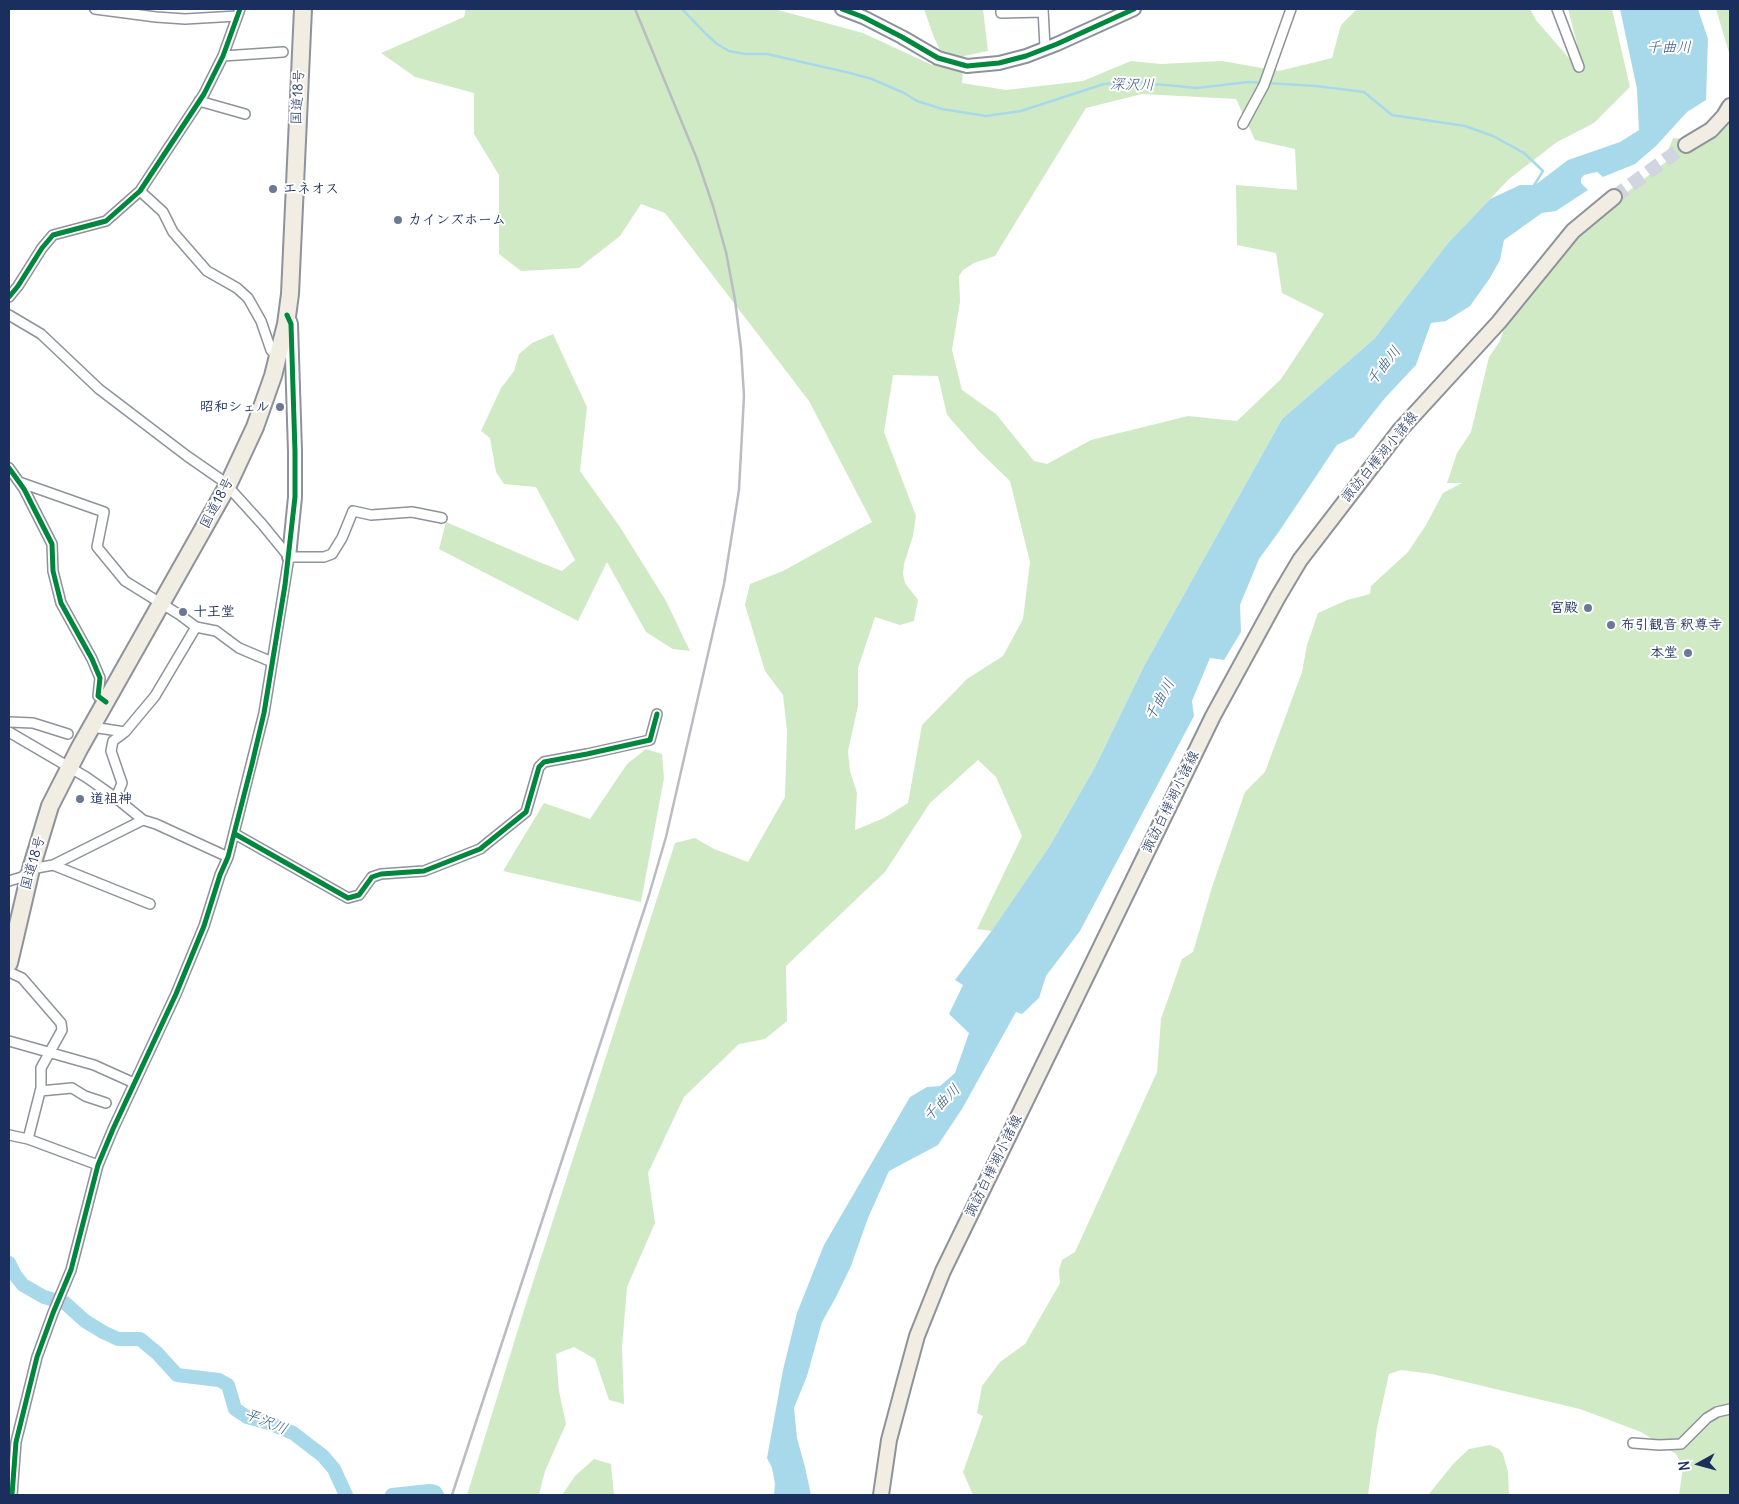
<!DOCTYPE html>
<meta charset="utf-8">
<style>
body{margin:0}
#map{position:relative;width:1739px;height:1504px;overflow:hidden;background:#fff;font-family:Delius,sans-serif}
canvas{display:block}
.frame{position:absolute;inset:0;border:10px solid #1b2f5e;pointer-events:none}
.north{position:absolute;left:1674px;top:1439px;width:50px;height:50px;-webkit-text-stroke:4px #fff;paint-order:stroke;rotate:263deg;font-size:14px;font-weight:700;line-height:20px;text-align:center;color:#1b2f5e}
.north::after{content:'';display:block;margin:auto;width:18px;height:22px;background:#1b2f5e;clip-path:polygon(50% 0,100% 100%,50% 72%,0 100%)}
</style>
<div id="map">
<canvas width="1739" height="1504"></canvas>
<div class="frame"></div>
<div class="north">N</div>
</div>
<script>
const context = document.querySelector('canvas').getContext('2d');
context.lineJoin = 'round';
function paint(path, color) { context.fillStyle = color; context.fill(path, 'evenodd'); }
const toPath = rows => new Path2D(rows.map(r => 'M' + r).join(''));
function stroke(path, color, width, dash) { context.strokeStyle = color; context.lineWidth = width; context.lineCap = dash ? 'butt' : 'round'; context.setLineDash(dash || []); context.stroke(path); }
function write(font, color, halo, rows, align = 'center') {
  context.font = font + ' Delius,"Klee One",sans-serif'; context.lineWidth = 4; context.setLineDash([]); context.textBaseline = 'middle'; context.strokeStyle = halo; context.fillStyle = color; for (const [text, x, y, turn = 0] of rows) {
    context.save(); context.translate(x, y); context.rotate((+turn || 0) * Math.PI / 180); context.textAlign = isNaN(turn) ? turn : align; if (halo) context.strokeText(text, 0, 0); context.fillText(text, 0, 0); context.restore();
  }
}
const green = toPath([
 [466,9,774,9,863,33,932,65,939,48,933,35,924,9,983,9,988,51,964,56,962,83,1006,90,1083,81,1131,61,1161,64,1222,61,1279,71,1332,58,1341,25,1357,9,1530,9,1536,20,1574,64,1577,44,1568,9,1612,9,1630,87,1594,123,1557,142,1509,179,1448,243,1374,339,1282,419,1144,666,1095,767,1049,847,992,931,977,929,1022,836,996,777,978,760,930,803,885,872,786,966,787,1021,765,1039,739,1044,684,1097,648,1173,655,1223,627,1287,622,1348,624,1404,609,1400,595,1359,574,1347,556,1354,559,1391,566,1424,545,1471,539,1495,467,1495,524,1310,675,843,695,838,714,849,748,862,785,797,787,731,783,695,765,671,745,605,750,584,783,571,872,522,809,401,665,213,641,204,620,236,579,268,521,271,499,254,499,175,474,134,474,93,415,77,381,53,464,17],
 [1142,94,1236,99,1255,140,1295,149,1297,190,1236,185,1237,245,1276,253,1282,293,1324,314,1281,379,1237,421,1188,416,1091,440,1047,464,1034,461,996,414,962,390,952,350,960,302,959,276,963,270,974,263,995,256,1086,108],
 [893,375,938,376,947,415,980,452,1010,481,1030,562,1023,619,1003,656,967,679,922,725,908,803,884,818,855,830,857,793,850,771,848,751,858,706,858,668,875,617,900,625,914,621,918,600,905,583,903,574,904,564,913,536,916,516,884,432],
 [1716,9,1730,9,1730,56],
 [1730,113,1730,1495,1679,1495,1683,1467,1676,1454,1641,1432,1580,1409,1432,1374,1401,1370,1389,1374,1377,1428,1368,1495,973,1495,963,1472,983,1416,977,1413,982,1386,1000,1362,1025,1344,1060,1283,1059,1270,1062,1260,1075,1252,1157,1072,1161,1019,1182,959,1193,952,1212,887,1245,792,1265,772,1302,672,1307,645,1318,613,1347,600,1370,594,1371,586,1408,552,1426,525,1443,493,1462,483,1447,483,1457,453,1471,432,1489,357,1500,341,1505,325,1564,246,1609,206,1671,158,1667,153,1673,138,1685,139],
 [553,334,587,407,580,471,620,527,666,601,690,651,673,649,646,632,607,562,578,621,439,549,446,522,539,562,562,571,575,560,536,487,504,484,496,472,490,438,481,431,501,388,514,371,519,354,532,343],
 [646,749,662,754,664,778,641,902,503,871,544,803,590,819,627,764],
 [1490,1445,1499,1449,1503,1454,1508,1472,1509,1495,1428,1495,1454,1463,1469,1449],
 [594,1459,611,1464,614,1495,562,1495,575,1476]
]);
const water = toPath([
 [1620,9,1698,9,1708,39,1706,100,1687,112,1656,146,1635,164,1603,177,1597,172,1584,175,1581,179,1581,183,1588,190,1556,211,1542,213,1504,240,1500,260,1490,278,1470,306,1446,321,1431,323,1416,365,1385,398,1354,437,1337,445,1278,533,1259,559,1240,605,1241,632,1224,660,1210,658,1192,701,1194,716,1080,931,1046,976,1039,998,1022,1014,1016,1012,962,1109,938,1145,889,1171,868,1218,851,1266,836,1297,822,1322,807,1376,794,1408,797,1438,805,1467,811,1495,774,1495,775,1484,772,1468,767,1458,783,1370,797,1313,824,1245,910,1097,927,1087,940,1086,955,1073,969,1033,949,1014,963,985,955,980,993,929,1049,847,1095,767,1144,666,1282,419,1374,339,1448,243,1490,199,1520,185,1535,185,1568,160,1620,142,1639,130,1637,89]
]);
const stream = toPath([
 [682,9,706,34,717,44,729,51,745,54,767,54,850,73,872,79,904,93,917,101,942,109,986,116,1021,111,1104,84,1132,82,1197,88,1248,82,1316,86,1364,92,1392,115,1465,126,1493,136,1524,153,1543,171,1533,187]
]);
const river = toPath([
 [9,1263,15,1275,23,1285,44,1297,65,1303,85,1321,103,1332,118,1339,140,1339,157,1353,177,1375,219,1380,228,1385,235,1409,247,1417,269,1423,293,1433,323,1456,334,1469,346,1495],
 [392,1495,429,1491,435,1492,437,1495]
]);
const primaryTunnel = toPath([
 [1614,197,1686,145]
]);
const street = toPath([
 [95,9,156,17,185,19,237,16],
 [1001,9,1001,13,1043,12],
 [1043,9,1045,47],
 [1557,9,1579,67],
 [223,56,283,52],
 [199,101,245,114],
 [1243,124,1264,85,1291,9],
 [140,191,163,212,173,232,207,271,237,288,248,298,261,321,271,350,278,358],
 [9,297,18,286,42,248,53,235,106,221,140,191,204,94,223,56,240,9],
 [9,315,41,334,99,389,187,456,223,481,262,524,289,557,264,713,228,857,220,875,204,926,176,994,113,1129,98,1165,71,1270,53,1313,37,1357,16,1442,12,1495],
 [9,468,24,489,52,544,53,571,61,603,92,659,100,678,98,696,106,702],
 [19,482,104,512,97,547,125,581,180,615,196,627,216,631,239,648,272,662],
 [289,557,324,557,332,554,342,538,353,511,371,515,412,512,442,518],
 [9,722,33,723,68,734],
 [92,727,125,732,155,696,196,627],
 [9,732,86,777,116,798,143,820,156,824,228,857],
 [116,798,122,783,111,751,113,741,125,732],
 [235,834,348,898,359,895,372,877,381,874,424,871,480,849,526,812,539,767,544,762,587,754,650,740,657,714],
 [53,865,150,904],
 [9,881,22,877,31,869,53,865,143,820],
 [9,972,22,978,61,1023,62,1030,41,1068,41,1088,28,1139],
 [9,1041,94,1065,134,1083],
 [40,1091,72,1088,85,1096,106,1103],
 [9,1135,28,1139,98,1165],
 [1633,1443,1659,1445,1681,1444,1707,1418,1717,1412,1730,1409]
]);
const secondary = toPath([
 [842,9,863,17,902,37,938,58,967,66,999,63,1026,56,1057,44,1134,9],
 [289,557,295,497,295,452,291,324,290,321]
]);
const primary = toPath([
 [1686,145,1711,130,1724,116,1730,106],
 [881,1495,889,1440,905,1380,917,1336,943,1271,1213,716,1278,597,1300,560,1400,430,1499,322,1573,231,1614,197]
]);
const highway = toPath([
 [9,963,31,869,50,806,79,749,228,485,255,427,273,376,286,324,290,294,303,9]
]);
const rail = toPath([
 [452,1495,649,895,666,837,724,584,739,490,744,396,741,348,735,300,726,252,713,206,697,159,635,9]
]);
const cycleway = toPath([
 [842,9,863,17,902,37,938,58,967,66,999,63,1026,56,1057,44,1134,9],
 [9,297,18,286,42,248,53,235,106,221,140,191,204,94,223,56,240,9],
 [9,468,24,489,52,544,53,571,61,603,92,659,100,678,98,696,106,702],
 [235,834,348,898,359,895,372,877,381,874,424,871,480,849,526,812,539,767,544,762,587,754,650,740,657,714],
 [12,1495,16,1442,37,1357,53,1313,71,1270,98,1165,113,1129,176,994,204,926,220,875,228,857,252,764,264,713,285,585,295,497,295,452,291,324,287,315]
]);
const markers = [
 [273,189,5,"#6b7896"],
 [398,220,5,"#6b7896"],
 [280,407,5,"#6b7896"],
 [1588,608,5,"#6b7896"],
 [183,612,5,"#6b7896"],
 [1611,625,5,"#6b7896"],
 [1688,653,5,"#6b7896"],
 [80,799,5,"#6b7896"]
];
const streetNames = [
 ["国道18号",298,97,-87],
 ["諏訪白樺湖小諸線",1380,457,-51],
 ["国道18号",217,503,-62],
 ["諏訪白樺湖小諸線",1171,802,-64],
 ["国道18号",33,863,-74],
 ["諏訪白樺湖小諸線",994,1166,-64]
];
const poiNames = [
 ["エネオス",283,189],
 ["カインズホーム",408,220],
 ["昭和シェル",270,407,"right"],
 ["宮殿",1578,608,"right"],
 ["十王堂",193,612],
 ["布引観音 釈尊寺",1621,625],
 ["本堂",1678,653,"right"],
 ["道祖神",90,799]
];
const waterNames = [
 ["千曲川",1669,48],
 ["深沢川",1132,85,1],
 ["千曲川",1384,366,-52],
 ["千曲川",1160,700,-61],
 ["千曲川",942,1103,-45],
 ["平沢川",266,1422,22]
];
paint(green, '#d0eac6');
paint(water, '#a8d9eb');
stroke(stream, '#a8d9eb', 2.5);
stroke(river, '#a8d9eb', 14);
stroke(primaryTunnel, '#d1d5df', 14, [14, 7]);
stroke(street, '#8e929a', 12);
stroke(secondary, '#8e929a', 16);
stroke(primary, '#8e929a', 18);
stroke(highway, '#8e929a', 20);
stroke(street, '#fff', 9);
stroke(secondary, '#fff', 12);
stroke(primary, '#f1ede2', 14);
stroke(highway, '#f1ede2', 16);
stroke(rail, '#b9bcc1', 2.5);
stroke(cycleway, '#00873e', 5);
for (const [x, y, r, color] of markers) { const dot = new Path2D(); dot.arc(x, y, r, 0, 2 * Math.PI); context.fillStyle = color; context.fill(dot); stroke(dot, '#fff', 2); }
write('14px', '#1b2f5e', '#fff', streetNames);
write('bold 14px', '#1b2f5e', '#fff', poiNames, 'left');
write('italic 15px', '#3a5d86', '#fff', waterNames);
</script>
